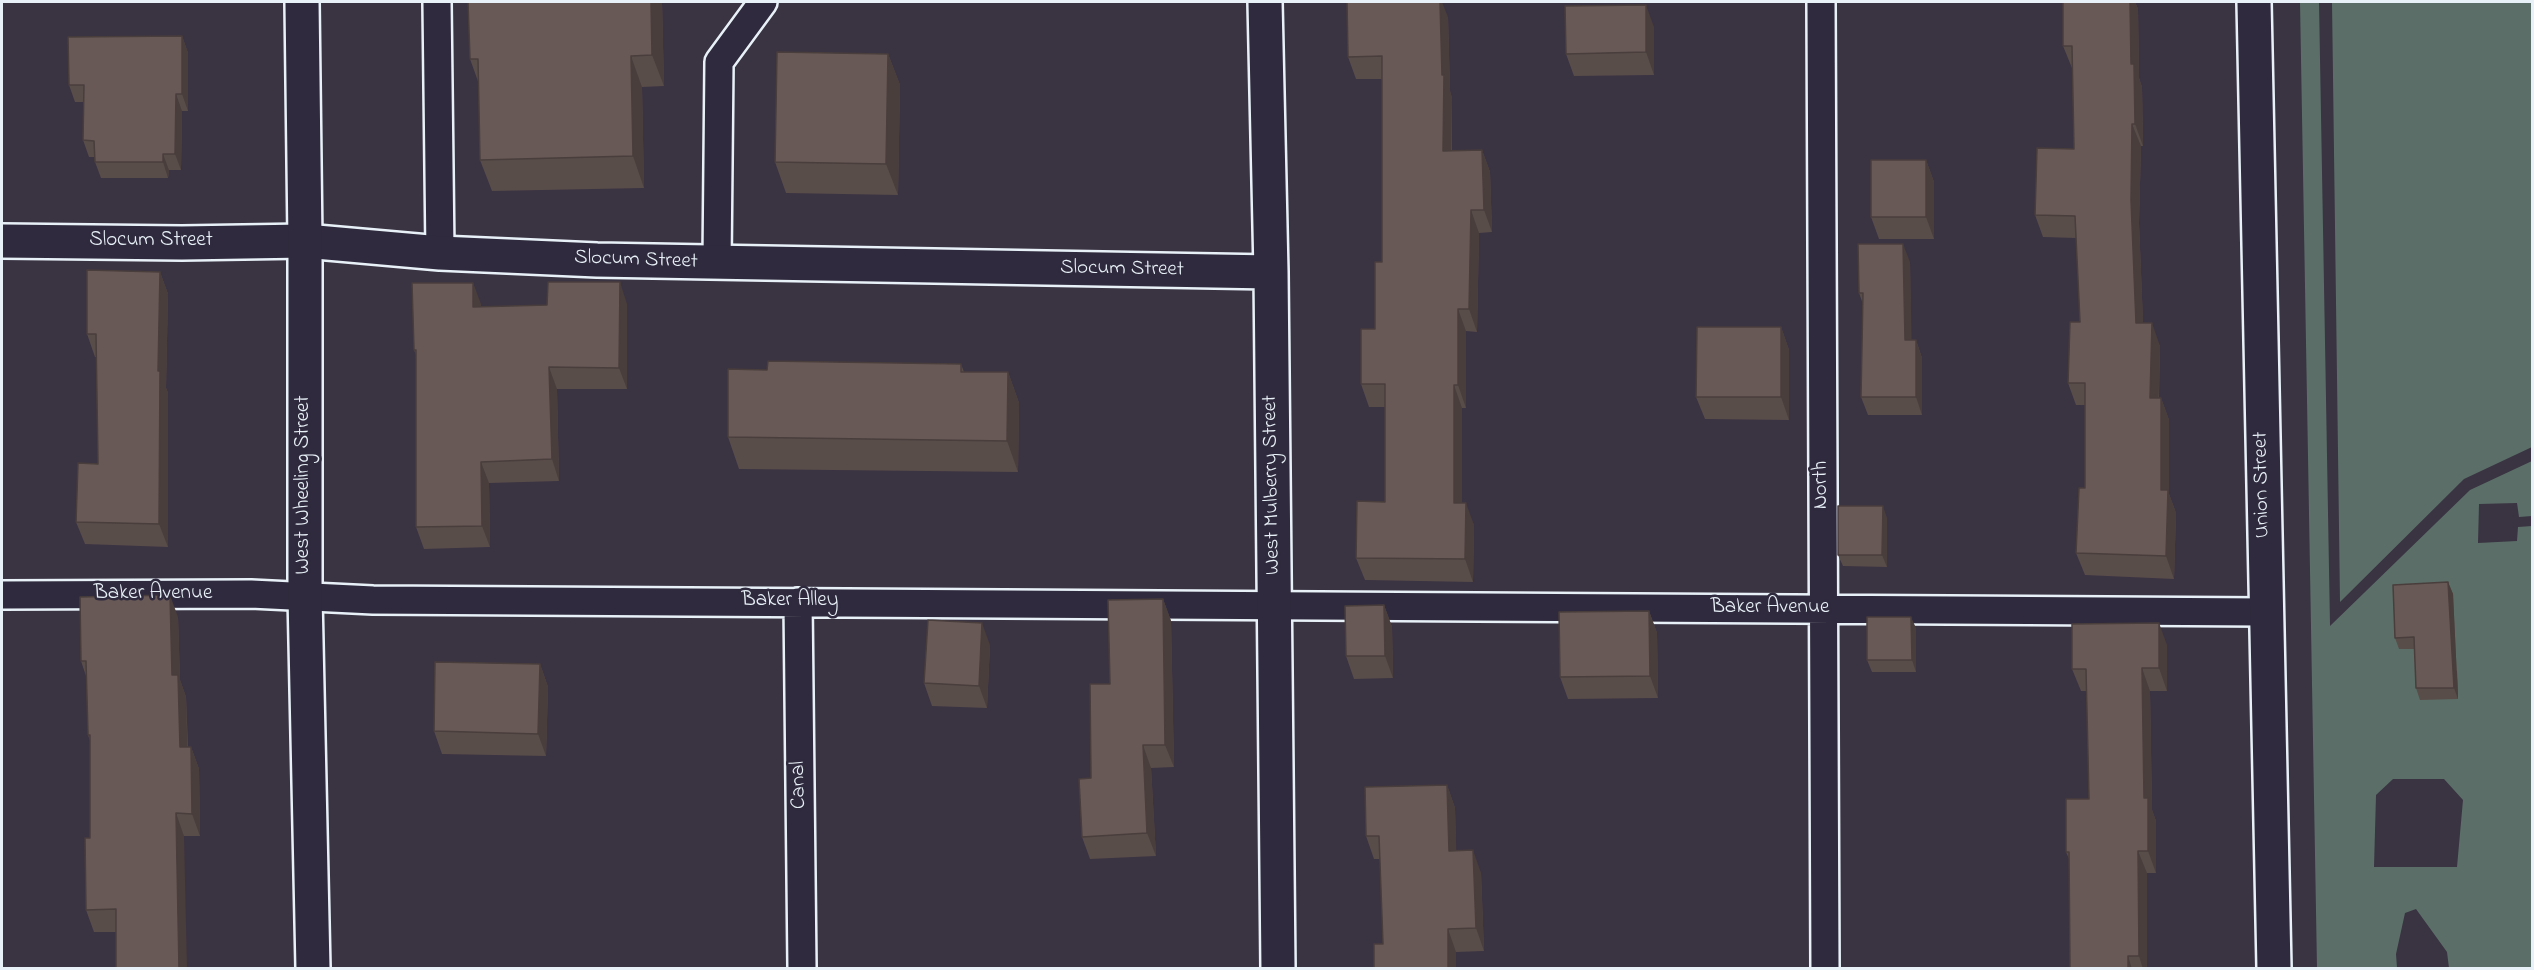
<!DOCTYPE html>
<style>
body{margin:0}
#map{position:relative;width:2534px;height:970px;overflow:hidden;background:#3a3342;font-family:"Indie Flower",sans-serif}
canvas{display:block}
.frame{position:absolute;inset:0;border:3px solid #e8f1f8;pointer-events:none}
</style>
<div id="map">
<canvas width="2534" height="970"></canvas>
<div class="frame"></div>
</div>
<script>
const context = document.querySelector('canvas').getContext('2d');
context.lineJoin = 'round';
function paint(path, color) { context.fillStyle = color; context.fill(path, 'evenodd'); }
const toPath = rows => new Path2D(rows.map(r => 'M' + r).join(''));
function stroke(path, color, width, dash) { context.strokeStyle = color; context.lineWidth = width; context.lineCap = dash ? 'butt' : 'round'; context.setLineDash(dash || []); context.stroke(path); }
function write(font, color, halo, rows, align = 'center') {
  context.font = font + ' "Indie Flower",sans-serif'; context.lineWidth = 5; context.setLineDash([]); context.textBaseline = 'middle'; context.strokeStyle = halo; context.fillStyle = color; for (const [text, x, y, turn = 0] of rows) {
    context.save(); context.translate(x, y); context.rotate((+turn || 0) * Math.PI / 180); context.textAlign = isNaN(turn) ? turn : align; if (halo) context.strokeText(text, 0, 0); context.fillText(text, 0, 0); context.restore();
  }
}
const green = toPath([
 [2300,2,2319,2,2330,626,2470,490,2532,461,2532,516,2519,517,2517,503,2479,504,2478,543,2517,541,2518,527,2532,526,2532,968,2449,968,2447,952,2416,909,2405,913,2396,954,2397,968,2317,968],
 [2419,671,2457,671,2458,699],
 [2393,779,2444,779,2463,800,2457,867,2374,867,2376,795],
 [2332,2,2532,2,2532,447,2464,479,2340,602]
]);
const service = toPath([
 [437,2,440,253],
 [1821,2,1825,968],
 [717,263,719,62,763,2],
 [2,595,251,594,373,600,2265,612],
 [798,602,802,968]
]);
const minor = toPath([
 [1265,2,1271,272,1278,968],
 [2254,2,2274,968],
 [2,241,182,243,305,241,440,253,597,260,1271,272]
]);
const tertiary = toPath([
 [302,2,305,241,305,596,313,968]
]);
const wall = toPath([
 [468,2,662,2,664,86,642,87,644,188,492,191,480,160,479,84,470,59],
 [2135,2,2138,9,2139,78,2142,87,2143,146,2141,146,2139,223,2143,323,2160,346,2159,398,2161,398,2169,420,2169,494,2176,513,2174,579,2085,575,2076,553,2085,488,2085,405,2076,405,2068,383,2080,322,2076,238,2043,237,2035,215,2074,149,2072,68,2063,46],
 [1448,17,1450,91,1452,98,1452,150,1482,150,1490,172,1492,232,1479,233,1477,332,1466,331,1466,408,1462,408,1462,503,1474,525,1473,582,1365,580,1356,558,1385,502,1385,407,1369,407,1361,384,1375,329,1382,262,1382,79,1356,79,1348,57],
 [1654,27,1654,75,1574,76,1566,54],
 [182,36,188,53,188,111,182,111,181,170,169,170,168,178,101,178,95,162,94,157,89,157,83,140,84,102,75,102,69,85],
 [888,54,900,85,898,195,786,193,775,162],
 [1926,160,1934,182,1934,239,1879,239,1871,217],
 [1910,262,1911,340,1916,340,1922,358,1922,415,1868,415,1861,397,1863,304,1859,293],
 [160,272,168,294,166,388,168,393,168,547,85,544,76,522,98,464,96,357,95,357,87,334],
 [473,283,481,307,627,304,627,389,557,389,559,481,489,483,490,547,424,549,416,527,416,355,414,350],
 [1781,327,1789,350,1789,420,1705,419,1696,397],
 [961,364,964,372,1008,372,1019,403,1018,472,739,469,728,437,767,370],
 [1887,518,1887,567,1843,566,1838,555],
 [2448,582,2453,594,2458,699,2420,700,2416,688,2415,649,2399,649,2395,638],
 [1163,599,1171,621,1174,767,1151,768,1156,856,1090,859,1082,837,1091,778,1110,684],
 [1384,605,1392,627,1393,678,1354,679,1346,656],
 [1649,611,1657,633,1658,698,1568,699,1560,677],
 [178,617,180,680,186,697,188,747,191,747,199,769,200,836,184,836,116,932,94,932,86,910,90,838,90,741,88,735,86,676,81,661],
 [1916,628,1916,672,1872,672,1867,660],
 [990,645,987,708,932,706,924,683],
 [2167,645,2167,691,2150,691,2152,810,2156,821,2156,873,2147,873,2147,969,2070,969,2069,859,2066,852,2089,799,2087,691,2081,691,2072,669],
 [540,664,548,687,546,756,442,754,434,731],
 [1447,785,1455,808,1456,851,1481,873,1484,951,1456,952,1456,969,1374,969,1383,944,1380,859,1374,859,1366,836]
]);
const shadedWall = toPath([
 [651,2,662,2,664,86,652,55],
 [1436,2,1442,2,1448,17,1450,91,1452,98,1451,173,1443,151,1442,75],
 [2130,2,2135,2,2138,9,2139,78,2142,87,2143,146,2135,124,2131,64],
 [1646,5,1654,27,1654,75,1646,52],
 [182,36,188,53,188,111,182,94],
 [888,54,900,85,898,195,886,164],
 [631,56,642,87,644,188,633,156],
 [176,94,182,111,181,170,175,154],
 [2132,124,2141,146,2139,223,2144,345,2136,323,2131,200],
 [1482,150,1490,172,1492,232,1484,210],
 [163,154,169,170,168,178,163,162],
 [1926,160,1934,182,1934,239,1926,217],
 [1471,210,1479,233,1477,332,1469,309],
 [1903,244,1910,262,1912,358,1905,340],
 [160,272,168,294,166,388,168,393,168,547,159,524,158,371],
 [620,282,627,304,627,389,619,368],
 [473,283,481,304,481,328,473,307],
 [1458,309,1466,331,1466,408,1458,385],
 [2152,323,2160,346,2158,420,2150,398],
 [1781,327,1789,350,1789,420,1781,397],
 [1916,340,1922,358,1922,415,1916,397],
 [549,367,557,389,559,481,552,459],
 [1008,372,1019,403,1018,472,1007,441],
 [1454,385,1462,408,1462,525,1454,503],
 [2161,398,2169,420,2169,494,2176,513,2174,579,2166,556,2161,490],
 [481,462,489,483,490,547,482,526],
 [1466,503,1474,525,1473,582,1465,559],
 [1883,506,1887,518,1887,567,1882,555],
 [2448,582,2453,594,2458,699,2454,688],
 [170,595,178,617,180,680,186,697,188,769,180,747,172,675],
 [1163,599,1171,621,1174,767,1165,745],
 [1384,605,1392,627,1393,678,1385,656],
 [1649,611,1657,633,1658,698,1650,676],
 [1911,617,1916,628,1916,672,1912,660],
 [982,623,990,645,987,708,979,686],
 [2159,623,2167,645,2167,691,2159,668],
 [540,664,548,687,546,756,538,734],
 [2142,668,2150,691,2152,810,2156,821,2156,873,2148,851,2144,798],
 [1143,745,1151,768,1156,856,1147,833],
 [191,747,199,769,200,836,192,814],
 [1447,785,1455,808,1457,873,1449,851],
 [176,813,184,836,187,969,179,969],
 [1473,850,1481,873,1484,951,1476,928],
 [2138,851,2147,873,2147,969,2143,969,2139,956],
 [1448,929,1456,952,1456,969,1448,969],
 [2128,956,2132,969,2128,969]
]);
const building = toPath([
 [468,2,651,2,652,55,631,56,633,156,480,160,478,59,470,59,468,2],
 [1347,2,1440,2,1442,75,1444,75,1443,151,1482,150,1484,210,1471,210,1469,309,1458,309,1458,385,1454,385,1454,503,1466,503,1465,559,1356,558,1357,501,1385,502,1385,384,1361,384,1361,329,1375,329,1375,262,1382,262,1382,56,1348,57,1347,2],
 [2063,2,2130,2,2131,64,2134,64,2135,124,2132,124,2131,200,2136,323,2152,323,2150,398,2161,398,2161,490,2168,490,2166,556,2076,553,2079,488,2085,488,2085,383,2068,383,2070,322,2080,322,2075,216,2035,215,2037,148,2074,149,2072,46,2063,46,2063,2],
 [1646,5,1646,52,1566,54,1565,6,1646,5],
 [182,36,182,94,176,94,175,154,163,154,163,162,95,162,94,141,83,140,84,85,69,85,68,37,182,36],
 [777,52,888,54,886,164,775,162,777,52],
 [1871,160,1926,160,1926,217,1871,217,1871,160],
 [1858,244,1903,244,1905,340,1916,340,1916,397,1861,397,1863,293,1859,293,1858,244],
 [87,270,160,272,158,371,160,371,159,524,76,522,78,463,98,464,96,334,87,334,87,270],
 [548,282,620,282,619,368,549,367,552,459,481,462,482,526,416,527,416,350,414,350,412,283,473,283,473,307,547,305,548,282],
 [1697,327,1781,327,1781,397,1696,397,1697,327],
 [768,361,961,364,961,372,1008,372,1007,441,728,437,728,369,767,370,768,361],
 [1838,506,1883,506,1882,555,1838,555,1838,506],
 [2448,582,2454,688,2416,688,2414,637,2395,638,2393,585,2448,582],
 [170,595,172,675,178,675,180,747,191,747,192,814,176,813,179,969,116,969,116,909,86,910,85,838,90,838,90,735,88,735,86,661,81,661,80,597,170,595],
 [1163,599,1165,745,1143,745,1147,833,1082,837,1079,779,1091,778,1090,684,1110,684,1108,600,1163,599],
 [1384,605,1385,656,1346,656,1345,606,1384,605],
 [1649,611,1650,676,1560,677,1559,612,1649,611],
 [1867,617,1911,617,1912,660,1867,660,1867,617],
 [928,620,982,623,979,686,924,683,928,620],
 [2159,623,2159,668,2142,668,2144,798,2148,798,2148,851,2138,851,2139,956,2128,956,2128,969,2070,969,2069,852,2066,852,2066,799,2089,799,2086,669,2072,669,2072,624,2159,623],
 [435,662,540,664,538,734,434,731,435,662],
 [1447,785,1449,851,1473,850,1476,928,1448,929,1448,969,1374,969,1374,944,1383,944,1379,836,1366,836,1365,787,1447,785]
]);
const streetNames = [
 ["Slocum Street",151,242],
 ["Slocum Street",636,261,2],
 ["Slocum Street",1122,270,1],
 ["West Wheeling Street",305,485,-90],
 ["West Mulberry Street",1273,485,-91],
 ["North",1823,485,-90],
 ["Union Street",2263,485,-91],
 ["Baker Avenue",153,595],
 ["Baker Alley",790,602],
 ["Baker Avenue",1770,609],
 ["Canal",800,785,-91]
];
paint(green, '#5b6f68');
stroke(service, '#e8f1f8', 32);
stroke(minor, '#e8f1f8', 38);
stroke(tertiary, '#e8f1f8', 38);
stroke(service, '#2f2a3d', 27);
stroke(minor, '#2f2a3d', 33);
stroke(tertiary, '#2f2a3d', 33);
paint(wall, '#594d4a');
paint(shadedWall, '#493e3c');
paint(building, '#685956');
stroke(building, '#493e3c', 1.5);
write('21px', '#e8f1f8', '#2f2a3d', streetNames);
</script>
